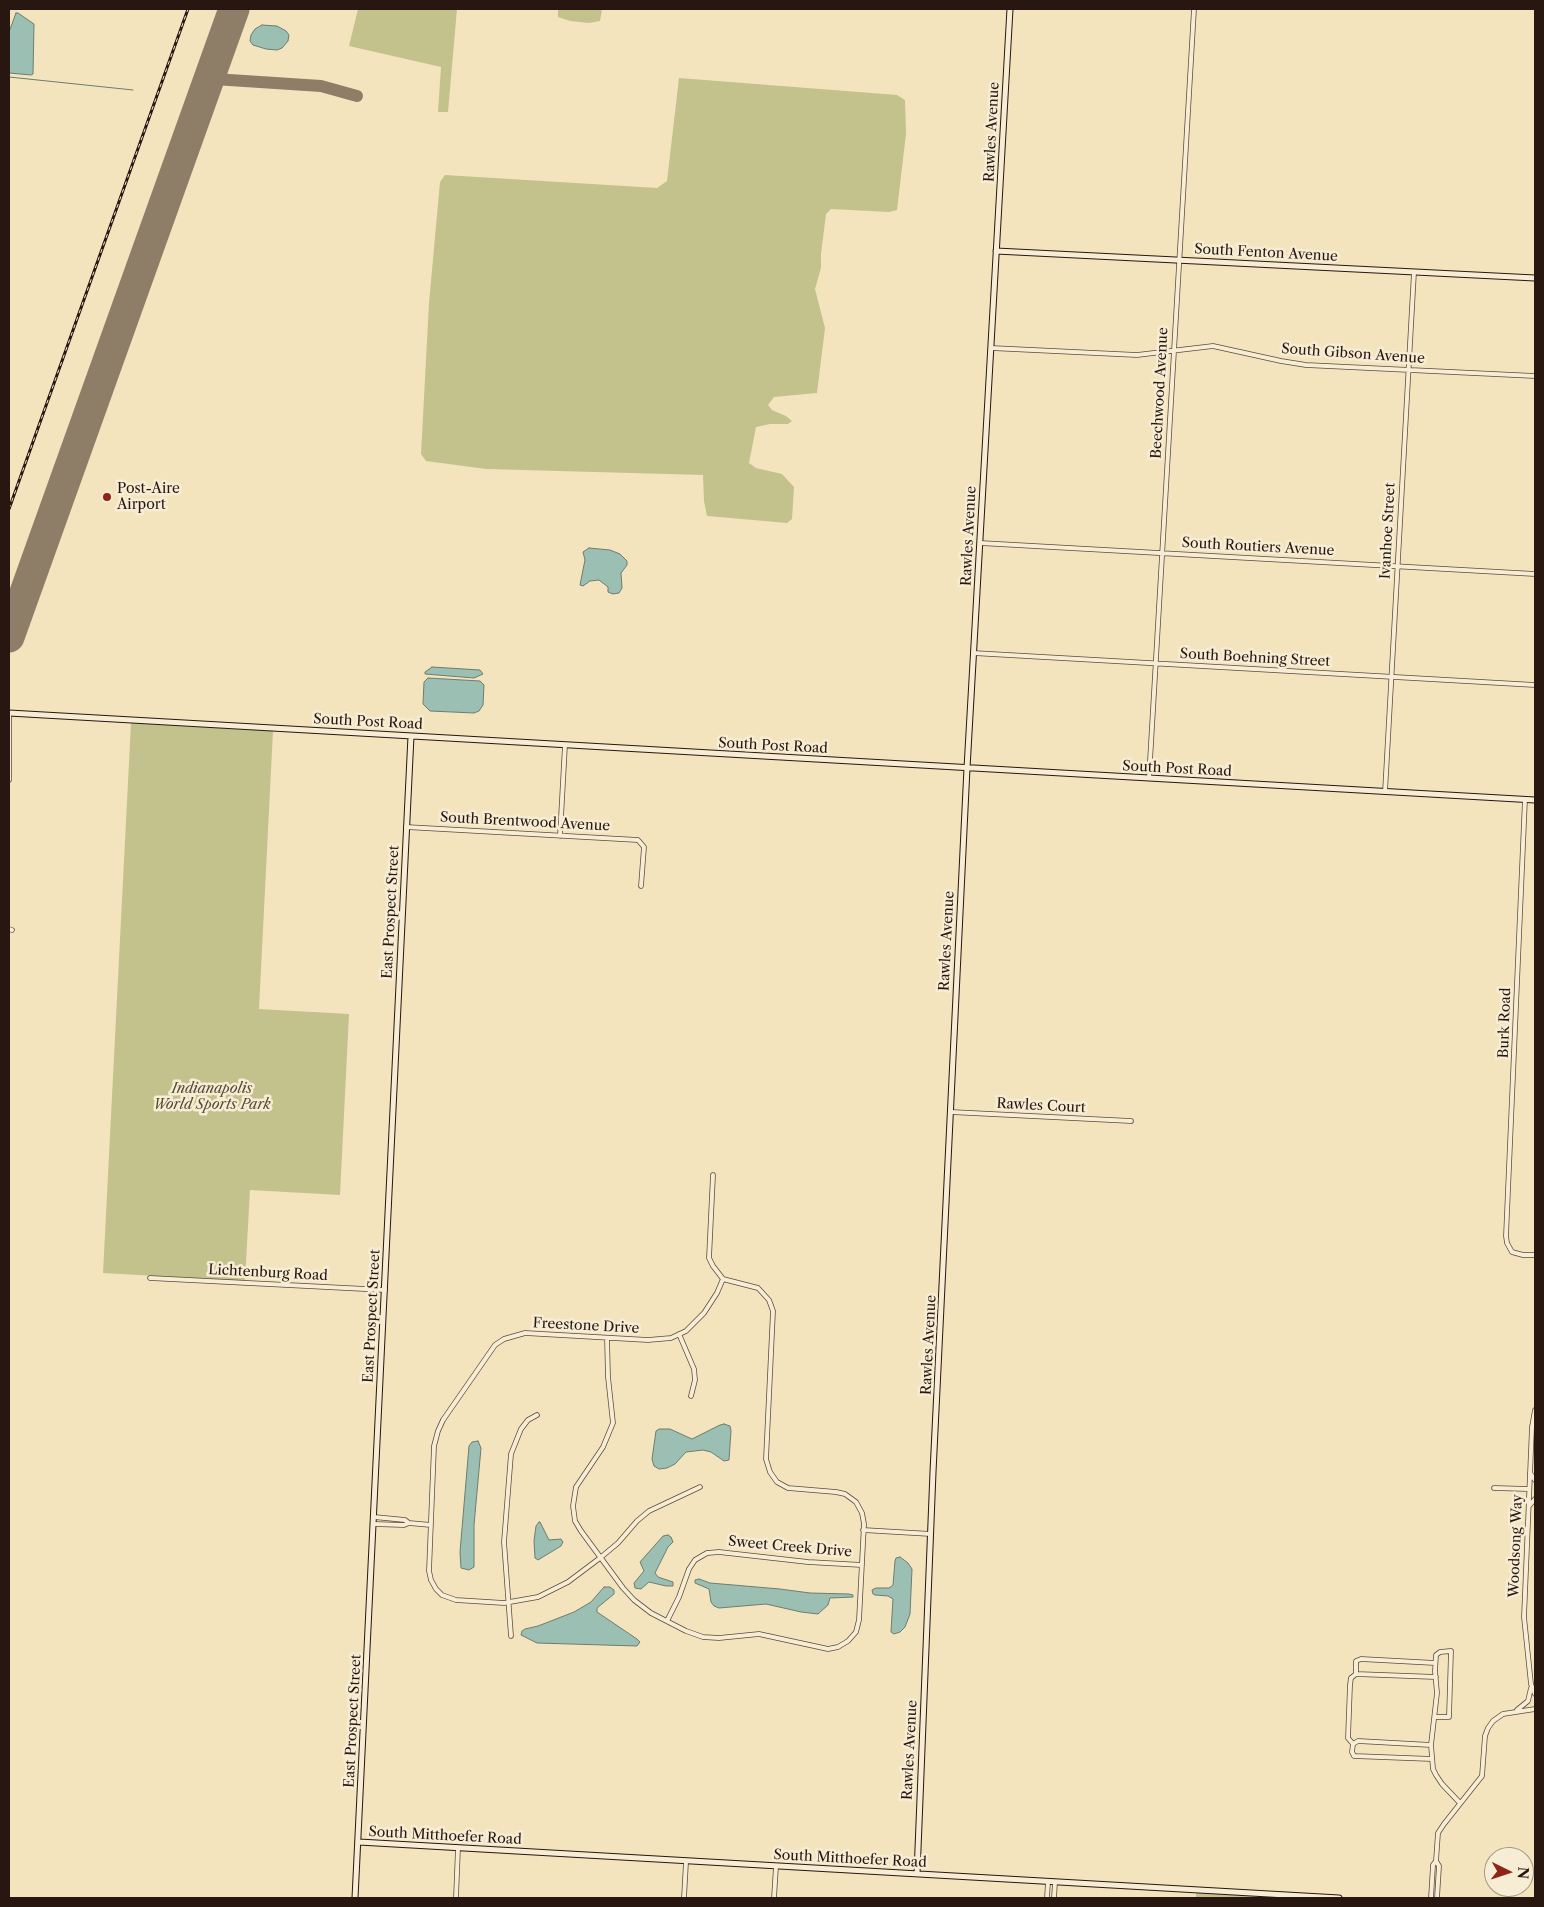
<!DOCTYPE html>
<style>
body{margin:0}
#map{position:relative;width:1544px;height:1907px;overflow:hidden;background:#f3e4be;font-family:"Libre Caslon Text",serif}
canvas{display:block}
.frame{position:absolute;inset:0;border:10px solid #281710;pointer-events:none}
.north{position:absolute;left:1484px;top:1847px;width:50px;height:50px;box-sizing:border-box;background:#f7edd5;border:1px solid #a49786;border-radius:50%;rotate:94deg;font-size:14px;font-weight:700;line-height:20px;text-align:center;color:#281710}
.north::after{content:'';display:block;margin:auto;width:18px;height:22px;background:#8f2418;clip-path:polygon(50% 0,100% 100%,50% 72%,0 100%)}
</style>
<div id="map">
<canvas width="1544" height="1907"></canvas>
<div class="frame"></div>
<div class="north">N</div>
</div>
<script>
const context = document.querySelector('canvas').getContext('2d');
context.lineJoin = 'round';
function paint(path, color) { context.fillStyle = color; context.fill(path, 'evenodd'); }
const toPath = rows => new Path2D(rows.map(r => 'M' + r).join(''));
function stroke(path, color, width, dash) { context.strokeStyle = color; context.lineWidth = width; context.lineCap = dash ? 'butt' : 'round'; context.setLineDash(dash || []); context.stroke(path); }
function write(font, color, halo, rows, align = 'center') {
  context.font = font + ' "Libre Caslon Text",serif'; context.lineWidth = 5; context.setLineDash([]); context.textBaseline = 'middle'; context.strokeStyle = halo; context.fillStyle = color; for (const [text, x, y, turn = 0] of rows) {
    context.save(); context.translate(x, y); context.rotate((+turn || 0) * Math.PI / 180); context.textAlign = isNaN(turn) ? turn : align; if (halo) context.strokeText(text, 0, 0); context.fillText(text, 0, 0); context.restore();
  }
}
const green = toPath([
 [358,9,457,9,448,112,438,112,441,67,349,46],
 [558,9,602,9,600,21,589,23,570,21,558,17],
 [679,78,897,95,905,100,906,134,897,210,889,212,831,209,826,214,821,254,821,268,815,289,825,328,817,393,774,397,768,405,772,410,786,416,792,421,788,424,770,424,756,427,749,463,756,468,782,474,794,487,792,519,787,523,707,516,704,501,703,475,486,469,426,461,421,454,429,303,440,182,445,175,657,188,667,181],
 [131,723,273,731,259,1009,349,1014,340,1195,250,1190,245,1281,103,1273],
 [1196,1890,1343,1898,1196,1898]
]);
const water = toPath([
 [16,13,18,13,34,24,33,74,31,75,9,73,9,32,16,13],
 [262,25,277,26,286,31,289,35,288,41,282,48,277,50,266,49,253,45,250,41,251,35,255,29,262,25],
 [589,548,610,550,620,554,627,561,627,565,621,573,622,588,619,593,613,594,608,592,608,587,599,580,590,581,583,586,580,585,585,560,583,552,589,548],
 [432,667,480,670,483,674,474,678,425,674,425,672,432,667],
 [428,678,480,681,484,685,483,705,479,711,474,713,430,711,423,704,424,682,428,678],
 [724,1424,730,1426,731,1431,729,1460,724,1461,711,1452,703,1450,686,1452,675,1464,667,1468,659,1469,654,1466,652,1459,656,1431,659,1429,670,1429,692,1439,720,1425,724,1424],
 [478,1441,481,1448,474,1525,474,1567,469,1570,461,1568,460,1552,469,1446,472,1442,478,1441],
 [539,1522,540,1522,549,1540,561,1539,563,1542,561,1546,538,1560,535,1558,534,1541,536,1526,539,1522],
 [668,1535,671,1537,673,1542,668,1547,655,1573,658,1577,673,1582,673,1586,666,1586,649,1582,641,1589,635,1588,634,1583,644,1571,640,1562,663,1536,668,1535],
 [900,1557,908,1563,912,1569,910,1614,905,1627,900,1632,894,1634,891,1632,893,1599,888,1596,875,1595,873,1594,872,1590,876,1588,889,1588,893,1585,895,1561,896,1558,900,1557],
 [699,1579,710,1583,780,1589,810,1593,849,1594,853,1595,853,1597,830,1598,828,1605,818,1614,801,1612,766,1604,719,1608,714,1606,711,1602,709,1589,695,1583,695,1580,699,1579],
 [604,1587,610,1587,614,1590,614,1594,597,1608,597,1612,637,1639,640,1642,637,1646,537,1643,521,1635,522,1631,525,1629,538,1626,574,1612,591,1602,604,1587]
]);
const stream = toPath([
 [9,77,133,90]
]);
const taxiway = toPath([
 [207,85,214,79,321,86,357,96]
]);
const runway = toPath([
 [9,637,234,9]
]);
const street = toPath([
 [991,348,1137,355,1213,346,1281,361,1306,365,1535,376],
 [980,543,1535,574],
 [973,653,1535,685],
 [1149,778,1194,9],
 [9,780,9,713],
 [1385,792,1414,272],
 [1525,799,1506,1236,1507,1243,1512,1252,1523,1255,1535,1255],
 [406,827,638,840,644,847,641,886],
 [560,836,565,745],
 [9,929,12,930],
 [951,1112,1131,1121],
 [150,1278,385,1290],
 [679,1334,694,1369,695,1380,691,1396],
 [607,1338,608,1377,613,1423,603,1447,576,1487,573,1506,575,1521,581,1531,623,1588,634,1600,651,1613,686,1631,703,1637,719,1638,759,1634,828,1649,838,1647,848,1641,856,1632,859,1620,864,1524,862,1513,856,1502,845,1494,836,1492,788,1488,777,1482,770,1472,766,1459,773,1311,769,1300,758,1288,723,1279,713,1266,709,1258,713,1175],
 [1535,1410,1532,1427,1524,1617,1531,1684,1535,1694],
 [1530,1473,1535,1480],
 [700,1487,649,1511,637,1521,618,1543,600,1558,568,1582,538,1597,504,1603,456,1600,442,1595,436,1589,431,1580,429,1571,434,1446,438,1431,443,1420,495,1345,504,1339,525,1333,648,1340,671,1338,686,1331,704,1313,717,1293,723,1279],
 [1494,1488,1529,1489],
 [1529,1506,1535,1499],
 [374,1517,405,1520,409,1523],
 [374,1524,404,1525,409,1523,431,1525],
 [863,1530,931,1534],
 [667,1621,679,1597,689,1569,695,1560,707,1553,719,1552,808,1562,862,1565],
 [511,1636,504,1542,511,1454,521,1429,528,1420,537,1415],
 [1356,1674,1356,1661,1361,1659,1435,1663],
 [1517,1710,1528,1701,1531,1688],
 [1435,1717,1449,1717,1451,1651,1440,1652,1436,1655,1435,1671,1437,1693,1431,1745,1433,1769,1436,1775,1442,1784,1460,1803],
 [1353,1744,1348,1738,1350,1685,1351,1678,1356,1674,1436,1677],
 [1431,1745,1358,1741,1353,1744,1352,1752,1354,1756,1432,1759],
 [456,1898,458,1848],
 [684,1898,686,1862],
 [774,1898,776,1866],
 [1047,1898,1048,1882],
 [1054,1898,1055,1882],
 [1431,1898,1433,1865,1436,1861],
 [1437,1898,1439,1866,1436,1861,1438,1833,1444,1824,1482,1776,1485,1736,1488,1728,1493,1721,1503,1714,1535,1709]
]);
const secondary = toPath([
 [996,251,1535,278],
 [9,713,1535,800],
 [359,1842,1339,1898],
 [917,1874,933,1472,967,768,1010,9],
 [355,1898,411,736]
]);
const rail = toPath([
 [9,509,188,9]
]);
const markers = [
 [107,497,5,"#8f2418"]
];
const streetNames = [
 ["Rawles Avenue",992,132,-87],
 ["South Fenton Avenue",1266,253,3],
 ["South Gibson Avenue",1353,354,4],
 ["Beechwood Avenue",1160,393,-87],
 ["Ivanhoe Street",1388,531,-87],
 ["Rawles Avenue",969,536,-87],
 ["South Routiers Avenue",1258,547,3],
 ["South Boehning Street",1255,658,3],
 ["South Post Road",368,722,3],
 ["South Post Road",773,746,3],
 ["South Post Road",1177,769,3],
 ["South Brentwood Avenue",525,822,3],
 ["East Prospect Street",391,912,-87],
 ["Rawles Avenue",947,941,-87],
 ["Burk Road",1505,1023,-88],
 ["Rawles Court",1041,1106,3],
 ["Lichtenburg Road",268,1273,3],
 ["East Prospect Street",372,1316,-87],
 ["Freestone Drive",586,1326,3],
 ["Rawles Avenue",929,1345,-87],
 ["Woodsong Way",1516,1546,-88],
 ["Sweet Creek Drive",790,1547,5],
 ["East Prospect Street",353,1721,-87],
 ["Rawles Avenue",910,1750,-87],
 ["South Mitthoefer Road",445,1836,3],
 ["South Mitthoefer Road",850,1859,3]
];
const poiNames = [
 ["Post-Aire",117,489],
 ["Airport",117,505]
];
const parkNames = [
 ["Indianapolis",212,1089],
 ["World Sports Park",212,1105]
];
paint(green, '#c3c28c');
paint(water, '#9bbfb2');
stroke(water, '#6d7c71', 1);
stroke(stream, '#6d7c71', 1);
stroke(taxiway, '#8e7e67', 12);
stroke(runway, '#8e7e67', 31);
stroke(street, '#5b4a3c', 5.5);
stroke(secondary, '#281710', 7);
stroke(street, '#f7edd5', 4);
stroke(secondary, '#f7edd5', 5);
stroke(rail, '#281710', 3);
stroke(rail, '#f7edd5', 1, [4]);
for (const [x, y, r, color] of markers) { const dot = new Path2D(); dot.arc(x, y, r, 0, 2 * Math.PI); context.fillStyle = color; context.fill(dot); stroke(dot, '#f7edd5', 2); }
write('14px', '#281710', '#f7edd5', streetNames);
write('14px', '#281710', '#f7edd5', poiNames, 'left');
write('italic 14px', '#564a35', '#f7edd5', parkNames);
</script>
